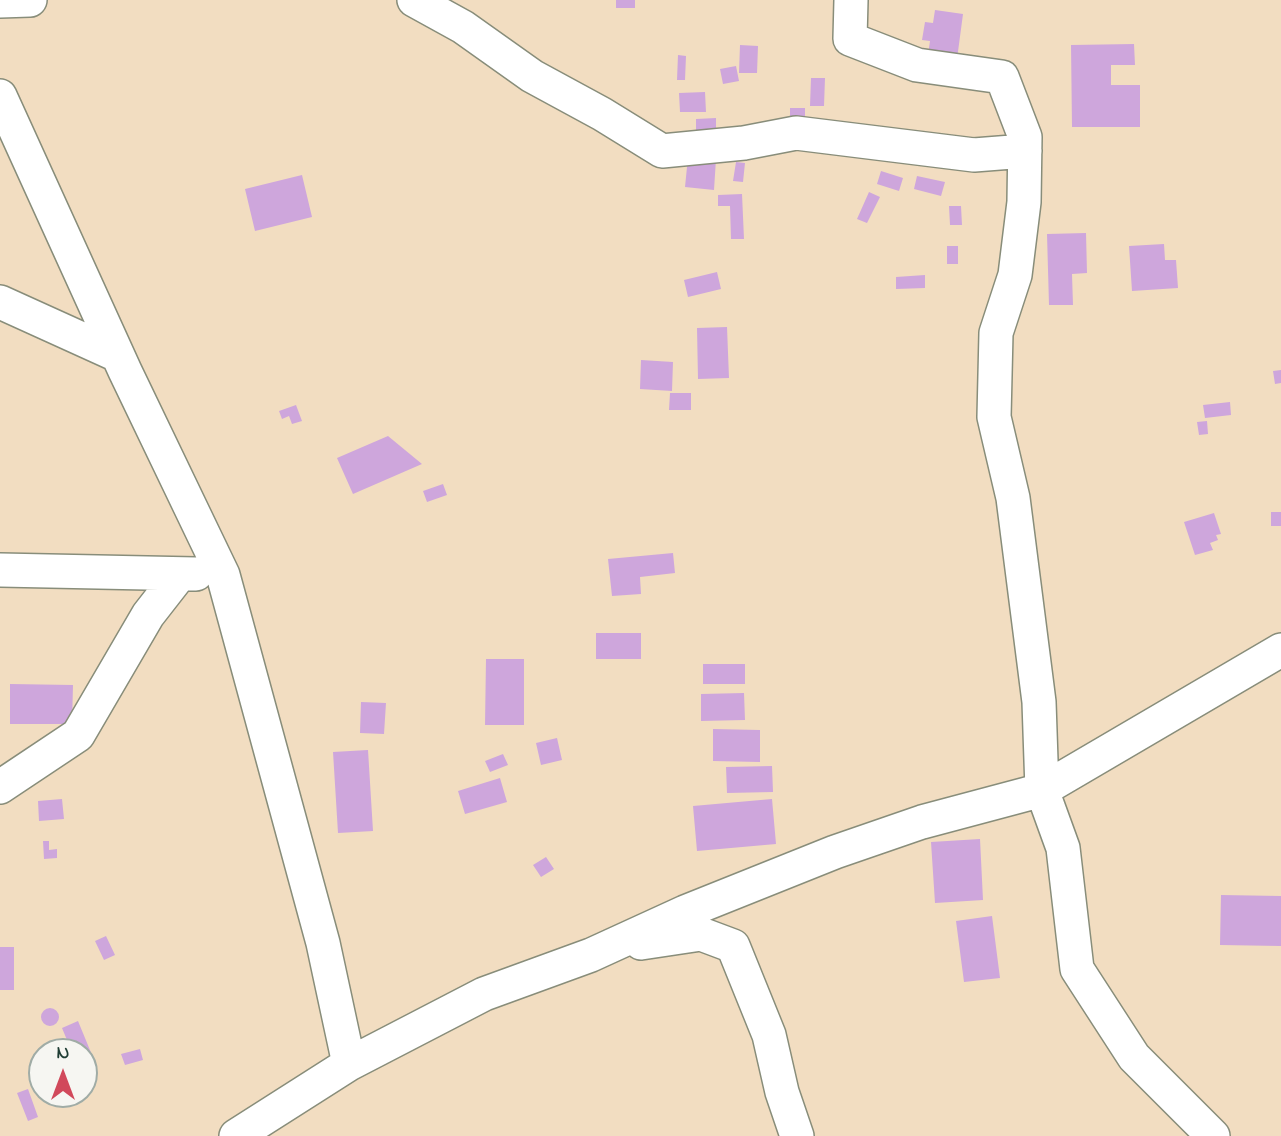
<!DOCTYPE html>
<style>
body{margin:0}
#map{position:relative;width:1281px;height:1136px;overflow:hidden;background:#f2ddc1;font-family:"Indie Flower",sans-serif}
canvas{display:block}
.north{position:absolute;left:28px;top:1038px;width:70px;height:70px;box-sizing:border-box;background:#f6f6f2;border:2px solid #a0aca6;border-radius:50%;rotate:0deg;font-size:19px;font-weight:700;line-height:28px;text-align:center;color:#1f3d34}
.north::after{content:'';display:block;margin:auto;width:24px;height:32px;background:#d1495b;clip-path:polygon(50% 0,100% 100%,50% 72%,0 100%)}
</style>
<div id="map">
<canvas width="1281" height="1136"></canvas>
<div class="north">N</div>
</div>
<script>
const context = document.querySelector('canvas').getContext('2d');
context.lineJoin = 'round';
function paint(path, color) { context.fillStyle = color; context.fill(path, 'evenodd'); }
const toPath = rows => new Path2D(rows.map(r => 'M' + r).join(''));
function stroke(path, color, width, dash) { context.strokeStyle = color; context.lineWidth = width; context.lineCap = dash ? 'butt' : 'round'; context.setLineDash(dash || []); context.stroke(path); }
const building = toPath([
 [616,0,635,0,635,8,616,8],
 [935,10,963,14,957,59,928,55,930,41,922,40,925,22,933,23],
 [1134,44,1135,65,1111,65,1111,85,1140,85,1140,127,1072,127,1071,45],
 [740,45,758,46,757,73,739,73],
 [678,55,686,56,685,80,677,80],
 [736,66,739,81,723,84,720,69],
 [811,78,825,78,824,106,810,106],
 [705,92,706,112,680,112,679,93],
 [790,108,805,108,805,118,790,118],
 [716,118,716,133,696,133,696,119],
 [688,157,716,159,714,190,685,187],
 [736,162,745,163,743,182,733,181],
 [881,171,903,178,899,191,877,184],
 [302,175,312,217,255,231,245,189],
 [917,176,945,182,941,196,914,189],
 [869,192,880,197,867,223,857,219],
 [742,194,744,239,731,239,730,206,718,206,718,195],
 [949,206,961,206,962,225,950,225],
 [1086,233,1087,273,1072,274,1073,305,1049,305,1047,234],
 [1164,244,1165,260,1176,260,1178,288,1132,291,1129,246],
 [947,246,958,246,958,264,947,264],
 [717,272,721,289,688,297,684,280],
 [925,275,925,288,896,289,896,277],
 [727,327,729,378,698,379,697,328],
 [641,360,673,362,672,391,640,389],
 [1281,370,1281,383,1275,384,1273,371],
 [670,393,691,393,691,410,669,410],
 [1230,402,1231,415,1205,418,1203,405],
 [296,405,302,421,292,424,289,416,282,419,279,411],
 [1207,421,1208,434,1199,435,1197,422],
 [388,436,422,464,353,494,337,458],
 [443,484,447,495,427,502,423,491],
 [1271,512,1281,512,1281,526,1271,526],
 [1214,513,1221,534,1216,535,1218,540,1210,543,1213,550,1195,555,1184,522],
 [673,553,675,573,640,577,641,594,612,596,608,559],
 [596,633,641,633,641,659,596,659],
 [486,659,524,659,524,725,485,725],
 [703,664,745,664,745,684,703,684],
 [10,684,73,685,72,724,10,724],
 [744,693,745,720,701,721,701,694],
 [361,702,386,703,384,734,360,733],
 [713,729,760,730,760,762,713,761],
 [557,738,562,760,541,765,536,743],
 [368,750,373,831,338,833,333,752],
 [503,754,508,765,490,772,485,761],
 [772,766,773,792,727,793,726,767],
 [500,778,507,802,465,814,458,791],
 [62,799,64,819,39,821,38,801],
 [772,799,776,844,697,851,693,806],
 [980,839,983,900,935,903,931,842],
 [43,841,49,841,49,850,57,849,57,858,44,859],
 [546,857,554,869,541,877,533,865],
 [1221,895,1281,896,1281,946,1220,945],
 [992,916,1000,978,964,982,956,921],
 [106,936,115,955,104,960,95,941],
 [0,947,14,947,14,990,0,990],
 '41 1017a9 9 0 1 1 18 0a9 9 0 1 1-18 0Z',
 [78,1021,92,1055,84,1058,84,1052,72,1052,62,1028],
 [140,1049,143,1060,125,1065,121,1054],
 [28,1089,38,1117,28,1121,17,1093]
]);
const minor = toPath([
 [414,0,463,27,532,76,602,114,662,151,744,143,796,133,974,155,1025,151],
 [851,0,850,39,917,65,1002,77,1025,137,1024,202,1015,275,996,333,994,417,1013,498,1039,702,1042,790,1063,848,1077,969,1134,1057,1213,1136],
 [0,1,30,0],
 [0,96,125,371,223,575,323,943,349,1064],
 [0,302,117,355],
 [0,570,196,574],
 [0,787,78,735,148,615,180,574],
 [641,943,701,934,733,946,769,1035,782,1092,797,1136],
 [236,1136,349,1064,484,994,591,955,685,912,835,852,922,822,1042,790,1281,650]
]);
paint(building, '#cea6dc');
stroke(minor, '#888d7a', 36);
stroke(minor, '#fff', 33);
</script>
